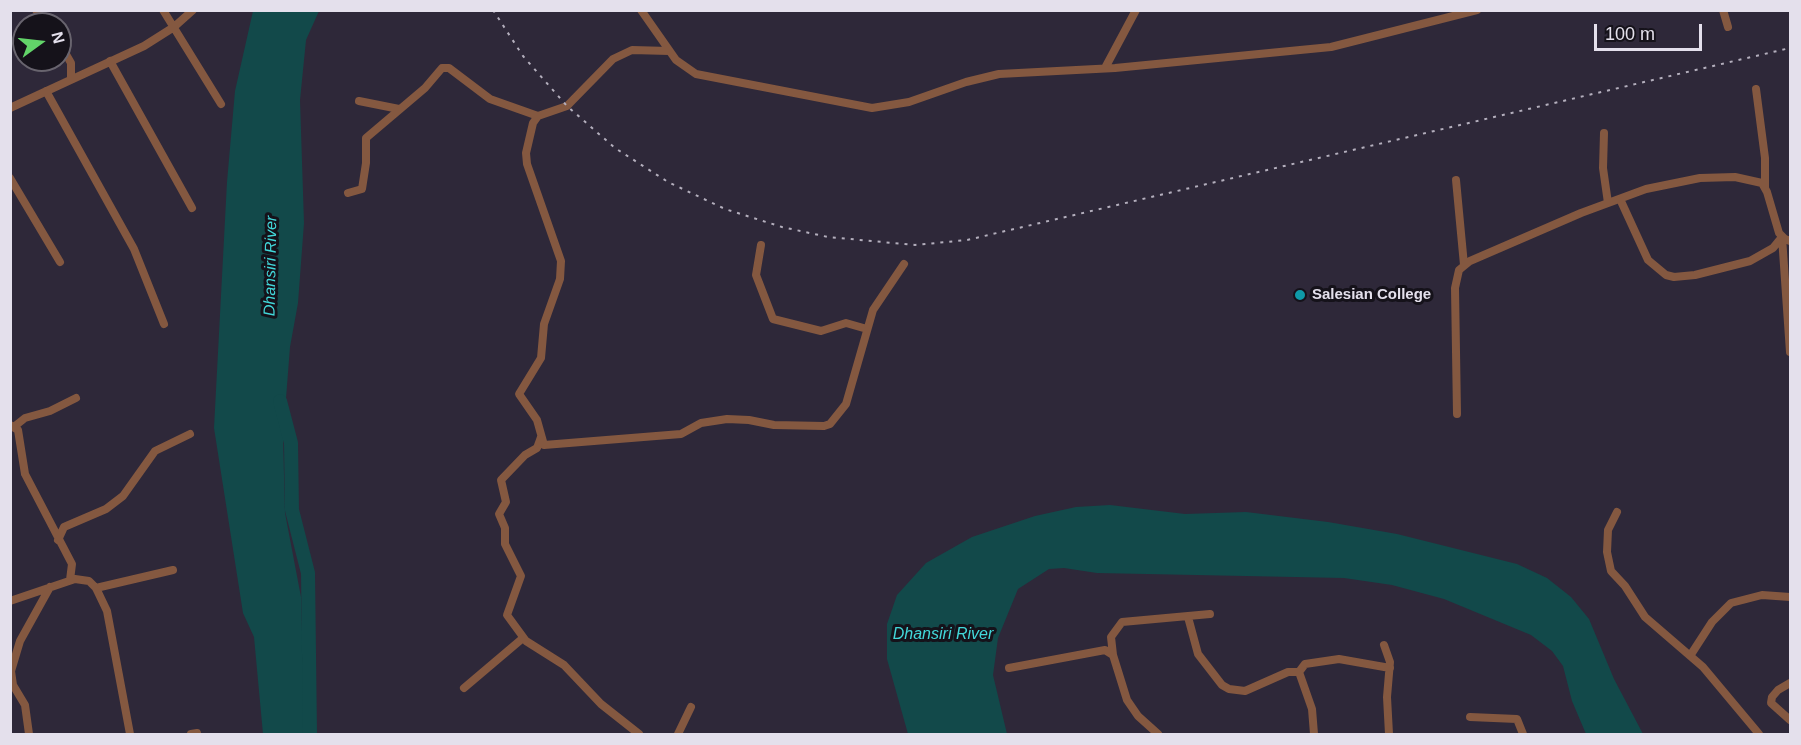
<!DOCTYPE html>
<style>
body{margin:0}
#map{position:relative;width:1801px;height:745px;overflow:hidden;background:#2e2839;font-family:Helvetica,sans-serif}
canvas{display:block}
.frame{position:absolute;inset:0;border:12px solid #e4e0ec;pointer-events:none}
.north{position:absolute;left:12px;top:12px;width:60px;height:60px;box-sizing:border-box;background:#15121a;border:2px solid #68646e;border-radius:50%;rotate:75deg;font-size:16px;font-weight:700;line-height:24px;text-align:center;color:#e4e0ec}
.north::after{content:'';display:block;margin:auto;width:21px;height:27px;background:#62d469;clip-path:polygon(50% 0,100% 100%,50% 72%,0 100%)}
.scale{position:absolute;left:1594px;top:24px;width:108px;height:27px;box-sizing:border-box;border:3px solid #e4e0ec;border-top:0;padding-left:8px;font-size:18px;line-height:21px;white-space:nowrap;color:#e4e0ec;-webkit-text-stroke:4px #15121a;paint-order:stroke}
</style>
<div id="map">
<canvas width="1801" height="745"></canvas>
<div class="frame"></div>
<div class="north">N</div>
<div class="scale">100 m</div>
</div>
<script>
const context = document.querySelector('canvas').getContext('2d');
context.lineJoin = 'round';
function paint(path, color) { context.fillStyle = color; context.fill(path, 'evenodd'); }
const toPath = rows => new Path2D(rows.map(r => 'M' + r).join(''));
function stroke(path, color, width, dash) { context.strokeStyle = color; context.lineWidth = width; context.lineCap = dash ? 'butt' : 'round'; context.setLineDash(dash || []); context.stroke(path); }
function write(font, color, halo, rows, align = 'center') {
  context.font = font + ' Helvetica,sans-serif'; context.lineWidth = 6; context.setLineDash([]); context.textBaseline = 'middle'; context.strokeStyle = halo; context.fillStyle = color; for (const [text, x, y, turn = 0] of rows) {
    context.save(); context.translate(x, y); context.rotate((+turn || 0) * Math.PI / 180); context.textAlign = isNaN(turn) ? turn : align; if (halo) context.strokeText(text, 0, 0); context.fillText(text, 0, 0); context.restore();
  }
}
const water = toPath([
 [253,11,319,11,306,40,300,100,304,223,298,303,290,347,283,437,285,513,301,597,305,734,263,734,254,637,243,613,214,428,227,182,235,91],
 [1110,505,1185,514,1246,512,1328,522,1397,534,1517,564,1547,578,1571,597,1589,619,1614,679,1643,734,1586,734,1572,701,1563,666,1552,651,1531,635,1444,599,1392,585,1344,578,1097,573,1064,568,1049,569,1018,589,998,638,993,675,1007,734,908,734,887,659,887,624,897,595,926,563,972,537,1035,516,1076,507]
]);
const river = toPath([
 [280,401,291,443,292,510,308,573,310,734]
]);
const minor = toPath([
 [36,10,46,24],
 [163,10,221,104],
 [641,10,676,60,696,74,872,108,909,102,966,82,999,74,1115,68,1331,47,1477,10],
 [1723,10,1728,27],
 [60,44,71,63,71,79],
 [669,51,632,50,613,59,567,106,538,116,533,123,526,153,527,164,561,261,560,279,544,324,541,358,519,394,537,420,544,445,681,434,701,423,727,419,749,420,774,425,824,426,830,424,846,404,873,310,904,264],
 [110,61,192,208],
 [1105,68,1136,10],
 [1756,89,1765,158,1765,187],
 [46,91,134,249,164,324],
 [359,101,399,109],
 [10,108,144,46,174,27,193,10],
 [1604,133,1603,168,1608,203],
 [10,178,60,262],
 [1456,180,1464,265],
 [348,193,362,189,366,163,366,138,425,88,442,68,449,68,490,99,538,116],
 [1620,199,1648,260,1666,275,1674,277,1695,275,1750,261,1773,248,1782,237],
 [1782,237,1790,352],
 [761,245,756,275,773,319,821,331,846,323,867,329],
 [1457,414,1455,288,1459,270,1470,261,1581,213,1646,189,1700,178,1735,177,1762,183,1767,192,1779,233,1785,239,1790,241],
 [10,425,18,430,25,474,72,564,70,580],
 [15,426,25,418,50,411,76,398],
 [541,437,537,448,525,455,501,480,506,502,499,514,505,528,505,544,521,576,507,615,526,641,564,665,601,704,639,734],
 [1617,512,1608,530,1607,552,1611,571,1625,586,1645,617,1703,667,1759,734],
 [58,540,64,527,106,509,123,496,155,451,190,434],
 [96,588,173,570],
 [10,601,75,579,89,581,96,588,107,611,130,734],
 [1188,617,1198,654,1222,685,1229,689,1245,691,1288,672,1299,672,1312,709,1314,734],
 [1384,645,1390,662,1387,697,1389,734],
 [1113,655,1111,637,1122,622,1210,614],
 [1690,656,1712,622,1731,603,1762,595,1790,597],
 [1009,668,1105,650,1113,655,1127,700,1138,716,1158,734],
 [1299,672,1305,664,1339,659,1390,668],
 [1790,683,1778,690,1772,697,1771,703,1790,720],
 [464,688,523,638],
 [1470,717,1517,719,1523,734],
 [29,734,25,705,13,685,11,671,20,641,50,587],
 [191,734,197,733],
 [678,734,691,707]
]);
const rail = toPath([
 [493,10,523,56,567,106,615,148,668,182,725,209,782,227,828,237,915,245,967,240,1790,48]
]);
const markers = [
 [1300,295,6,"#0f9aa8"]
];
const poiNames = [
 ["Salesian College",1312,295]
];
const waterNames = [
 ["Dhansiri River",271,266,-89],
 ["Dhansiri River",943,635]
];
paint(water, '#12494a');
stroke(river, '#12494a', 14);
stroke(minor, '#845840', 8);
stroke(rail, '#b4afbd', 2, [3, 6]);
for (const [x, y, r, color] of markers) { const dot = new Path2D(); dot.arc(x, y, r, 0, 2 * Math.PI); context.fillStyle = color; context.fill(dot); stroke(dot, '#15121a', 2); }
write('bold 15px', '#e4e0ec', '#15121a', poiNames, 'left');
write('italic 16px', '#42d8da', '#15121a', waterNames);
</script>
